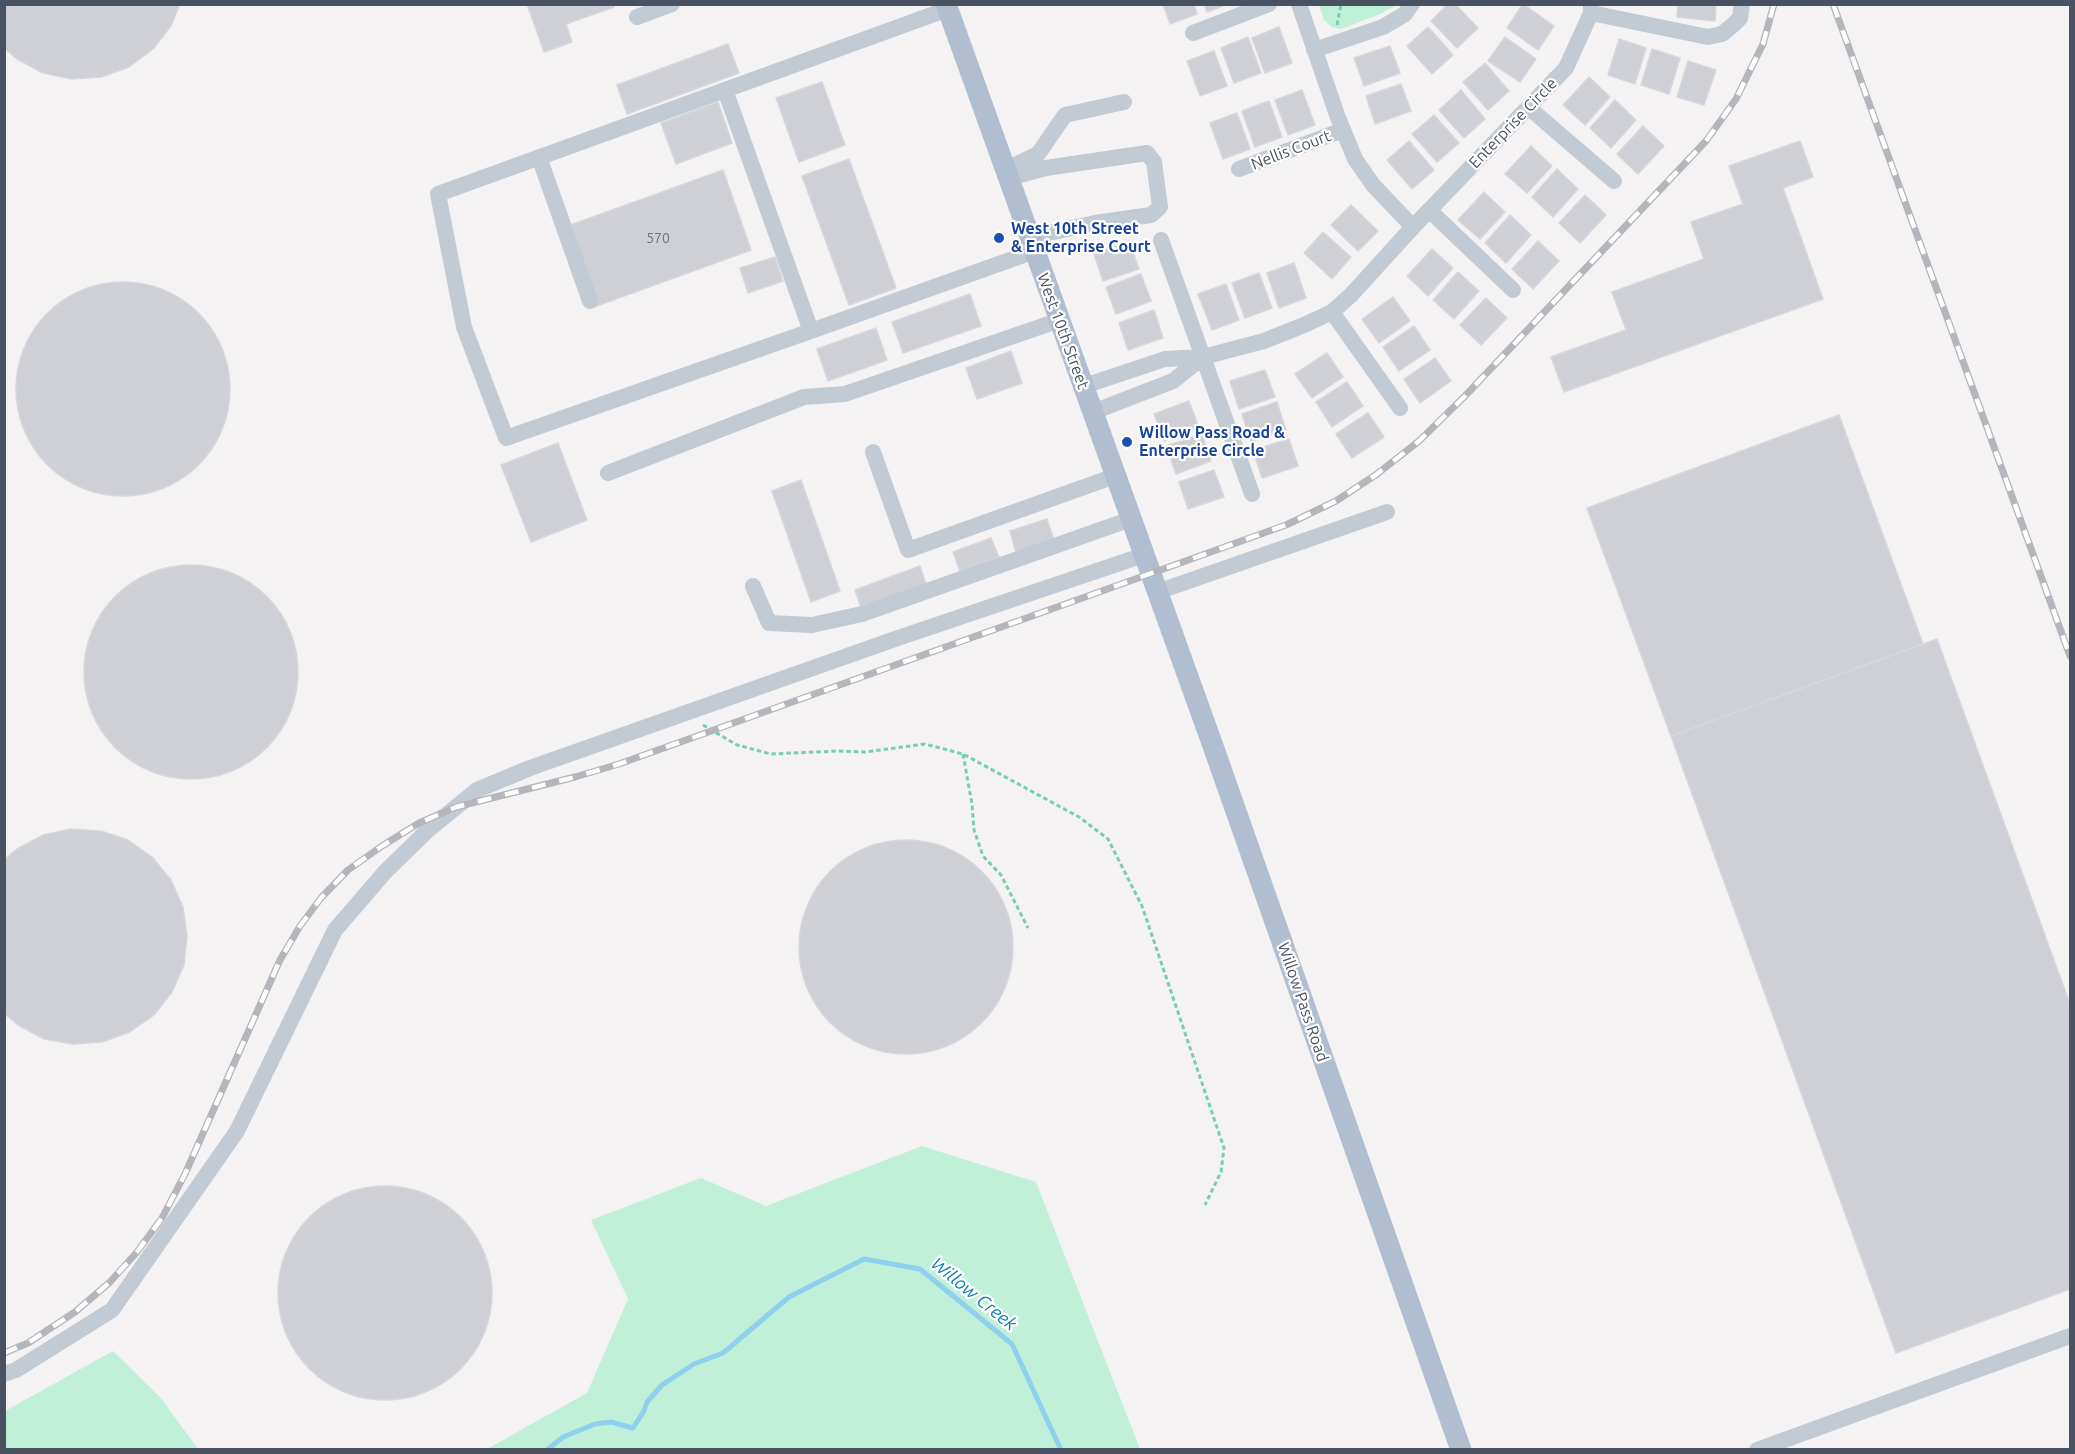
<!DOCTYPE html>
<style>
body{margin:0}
#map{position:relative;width:2075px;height:1454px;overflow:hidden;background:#f4f2f2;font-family:Ubuntu,sans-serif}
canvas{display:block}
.frame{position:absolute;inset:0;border:6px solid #495260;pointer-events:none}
</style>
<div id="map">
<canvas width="2075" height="1454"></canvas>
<div class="frame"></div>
</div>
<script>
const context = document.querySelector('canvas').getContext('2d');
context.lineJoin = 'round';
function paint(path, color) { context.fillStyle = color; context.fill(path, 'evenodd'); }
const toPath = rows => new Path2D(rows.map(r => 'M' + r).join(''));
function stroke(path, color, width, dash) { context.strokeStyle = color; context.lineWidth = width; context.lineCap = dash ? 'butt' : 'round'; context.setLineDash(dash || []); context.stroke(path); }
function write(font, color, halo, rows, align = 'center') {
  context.font = font + ' Ubuntu,sans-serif'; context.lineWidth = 4.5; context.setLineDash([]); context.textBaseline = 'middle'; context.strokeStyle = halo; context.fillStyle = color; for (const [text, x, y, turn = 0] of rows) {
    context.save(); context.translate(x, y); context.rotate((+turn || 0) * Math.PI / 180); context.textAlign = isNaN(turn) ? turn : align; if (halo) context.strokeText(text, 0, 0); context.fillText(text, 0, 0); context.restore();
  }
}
const green = toPath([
 [1319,5,1319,4,1397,5,1380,14,1341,29,1332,27,1324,20],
 [922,1146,1036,1182,1140,1449,487,1449,587,1393,628,1299,591,1220,701,1178,766,1206],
 [113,1351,160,1397,198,1449,5,1449,5,1411]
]);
const stream = toPath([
 [547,1450,563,1437,595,1424,611,1422,633,1428,644,1411,647,1402,662,1385,694,1364,723,1353,789,1297,864,1259,920,1269,1012,1344,1061,1450]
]);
const building = toPath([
 [4,4,180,4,171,26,153,49,129,67,101,77,72,79,43,73,17,59,4,48,4,4],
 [527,4,613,4,614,7,566,24,572,42,544,52,527,4],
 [1163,4,1194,4,1197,14,1170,24,1163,4],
 [1204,4,1228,4,1207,12,1204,4],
 [1448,4,1455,4,1478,28,1457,48,1431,21,1448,4],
 [1523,4,1554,26,1538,50,1507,28,1523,4],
 [1678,4,1716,4,1715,21,1677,17,1678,4],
 [1279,27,1292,63,1265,73,1252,38,1279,27],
 [1428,27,1453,55,1432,74,1407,46,1428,27],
 [1248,37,1261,73,1234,83,1221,48,1248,37],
 [1505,37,1536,59,1520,82,1488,61,1505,37],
 [1619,39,1646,48,1635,84,1608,75,1619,39],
 [728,44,739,73,627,114,617,85,728,44],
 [1390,46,1400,73,1364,86,1354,58,1390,46],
 [1652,49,1680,58,1669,94,1641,85,1652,49],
 [1214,51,1227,86,1200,96,1187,61,1214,51],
 [1688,61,1716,70,1704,105,1677,97,1688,61],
 [1485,63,1509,91,1488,110,1463,82,1485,63],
 [1589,77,1610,97,1585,125,1563,105,1589,77],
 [822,82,845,145,799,162,776,98,822,82],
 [1401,84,1411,111,1375,124,1366,96,1401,84],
 [1302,90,1315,125,1288,135,1275,100,1302,90],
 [1461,90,1485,119,1464,138,1439,110,1461,90],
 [1615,100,1636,120,1611,148,1590,128,1615,100],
 [1269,101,1282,137,1255,147,1242,111,1269,101],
 [718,102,732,143,676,164,661,123,718,102],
 [1237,113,1250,149,1223,159,1210,123,1237,113],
 [1434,115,1459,143,1437,162,1412,134,1434,115],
 [1643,126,1664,146,1638,174,1617,154,1643,126],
 [1409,141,1434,170,1412,189,1387,160,1409,141],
 [1800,141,1813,177,1783,188,1823,299,1564,392,1551,357,1626,330,1612,292,1704,259,1691,222,1743,204,1729,166,1800,141],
 [1531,146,1552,166,1527,193,1505,174,1531,146],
 [849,159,896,288,849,305,802,176,849,159],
 [1557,169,1578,189,1553,217,1532,197,1557,169],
 [723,170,751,250,594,307,565,227,723,170],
 [1484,192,1505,212,1480,239,1458,220,1484,192],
 [1585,195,1606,215,1580,243,1559,223,1585,195],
 [1351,205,1378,231,1358,251,1331,225,1351,205],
 [1510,215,1531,235,1506,263,1485,243,1510,215],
 [1323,232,1351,257,1332,279,1304,253,1323,232],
 [1129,241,1139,269,1103,281,1094,254,1129,241],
 [1538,241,1559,261,1533,289,1512,269,1538,241],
 [1432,249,1453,268,1428,296,1407,276,1432,249],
 [775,257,783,281,748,293,740,268,775,257],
 [1294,263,1306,298,1279,308,1267,273,1294,263],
 [1458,272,1479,291,1454,319,1433,300,1458,272],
 [1259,273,1272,308,1245,318,1232,283,1259,273],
 [1141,274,1151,301,1116,314,1106,287,1141,274],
 '16 389a107 107 0 1 1 214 0a107 107 0 1 1-214 0Z',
 [1226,284,1239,320,1212,330,1198,294,1226,284],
 [970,294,981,326,903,353,892,322,970,294],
 [1393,297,1410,321,1379,343,1362,319,1393,297],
 [1486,298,1507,318,1481,345,1460,325,1486,298],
 [1154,310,1163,338,1128,350,1119,323,1154,310],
 [1414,326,1430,350,1399,371,1383,347,1414,326],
 [876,328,887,360,828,381,817,349,876,328],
 [1011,351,1022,383,977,399,966,368,1011,351],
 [1327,353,1343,377,1312,398,1295,374,1327,353],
 [1435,358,1451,381,1420,403,1404,379,1435,358],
 [1265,370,1275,397,1239,409,1230,381,1265,370],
 [1347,382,1363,406,1332,427,1316,402,1347,382],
 [1189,401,1199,428,1164,441,1154,414,1189,401],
 [1277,402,1286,430,1251,442,1242,414,1277,402],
 [1368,413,1384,437,1352,458,1336,434,1368,413],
 [1839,415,1923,644,1671,736,1587,508,1839,415],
 [1202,434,1211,461,1176,474,1166,446,1202,434],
 [1289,439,1298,466,1262,478,1253,450,1289,439],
 [558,443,587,520,531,542,501,465,558,443],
 [1214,470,1224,497,1188,509,1179,482,1214,470],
 [801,480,840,591,811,602,772,491,801,480],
 [1047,519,1055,543,1017,556,1010,531,1047,519],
 [991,538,999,557,960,571,953,552,991,538],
 '84 672a107 107 0 1 1 214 0a107 107 0 1 1-214 0Z',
 [920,566,926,584,861,608,855,590,920,566],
 [1937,639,2070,1004,2070,1289,1896,1353,1671,736,1937,639],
 [71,829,101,831,128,840,152,857,171,880,183,907,187,936,184,965,172,992,154,1015,130,1032,102,1042,73,1044,44,1039,18,1025,4,1013,4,860,17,849,43,835,71,829],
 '799 947a107 107 0 1 1 214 0a107 107 0 1 1-214 0Z',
 '278 1293a107 107 0 1 1 214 0a107 107 0 1 1-214 0Z'
]);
const path = toPath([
 [1337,25,1341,4],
 [703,725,737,745,771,754,838,751,865,752,925,744,963,754,1079,817,1108,839,1142,906,1224,1148,1221,1172,1205,1205],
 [963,754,972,804,974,830,983,856,1001,875,1028,928]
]);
const minor = toPath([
 [1299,4,1337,115,1355,159,1373,185,1413,227,1566,68,1591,13,1591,4],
 [948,9,725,90,811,331,1035,251],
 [1591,13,1708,37,1722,34,1733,25,1740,18,1742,4],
 [637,17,672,4],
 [1193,33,1269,4],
 [1314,50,1383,27,1405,14,1412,4],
 [725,90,438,194,464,327,506,438,811,331],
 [1528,107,1614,181],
 [539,157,590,301],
 [1239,169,1343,130],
 [1005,170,1038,154,1065,115,1124,102],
 [1009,178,1046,168,1147,153,1154,162,1160,207,1151,215,1095,223,1030,237],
 [1429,210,1513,290],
 [1161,240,1252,494],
 [1332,312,1400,408],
 [1084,386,1165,359,1203,357,1264,341,1304,325,1332,312,1351,295,1413,227],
 [1093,412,1173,381,1203,357],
 [873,452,908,550,1115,476],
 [608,473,804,397,845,394,1060,320],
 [753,586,769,623,812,625,862,614,1131,519],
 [1157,592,1387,512],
 [4,1374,16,1370,112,1310,237,1131,335,930,385,872,428,830,477,790,530,768,895,639,1144,555],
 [1757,1450,2070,1336]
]);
const major = toPath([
 [946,4,1213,746,1461,1450]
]);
const rail = toPath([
 [1833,4,2070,656],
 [4,1353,28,1343,75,1312,110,1282,137,1252,162,1218,185,1174,280,960,300,926,321,898,348,870,382,846,419,823,456,807,575,777,619,764,1286,525,1336,501,1377,474,1419,441,1465,396,1706,141,1736,99,1763,44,1774,4]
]);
const markers = [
 [999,238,6,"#1a4fb4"],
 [1127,442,6,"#1a4fb4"]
];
const numberNames = [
 ["570",658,238]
];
const streetNames = [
 ["Enterprise Circle",1513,123,-46],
 ["Nellis Court",1291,150,-21],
 ["West 10th Street",1063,331,70],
 ["Willow Pass Road",1303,1002,71]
];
const transitNames = [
 ["West 10th Street",1011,229],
 ["& Enterprise Court",1011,247],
 ["Willow Pass Road &",1139,433],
 ["Enterprise Circle",1139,451]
];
const waterNames = [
 ["Willow Creek",974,1294,39]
];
paint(green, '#c1f0d8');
stroke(stream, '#8ed0ee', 5);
paint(building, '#ced0d6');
stroke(building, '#d6d7dd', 1.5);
stroke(path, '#78cfad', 3, [4.5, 3]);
stroke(minor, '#c2cad3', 16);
stroke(major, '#b1bed0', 21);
stroke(rail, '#b4b6bc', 7);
stroke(rail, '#fff', 4.5, [14]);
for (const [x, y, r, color] of markers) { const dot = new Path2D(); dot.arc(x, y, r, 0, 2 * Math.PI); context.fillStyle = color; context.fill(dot); stroke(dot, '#fff', 2); }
write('14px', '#6a727e', null, numberNames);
write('16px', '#495260', '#fff', streetNames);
write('bold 16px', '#164399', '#fff', transitNames, 'left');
write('italic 18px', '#0b7db0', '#fff', waterNames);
</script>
